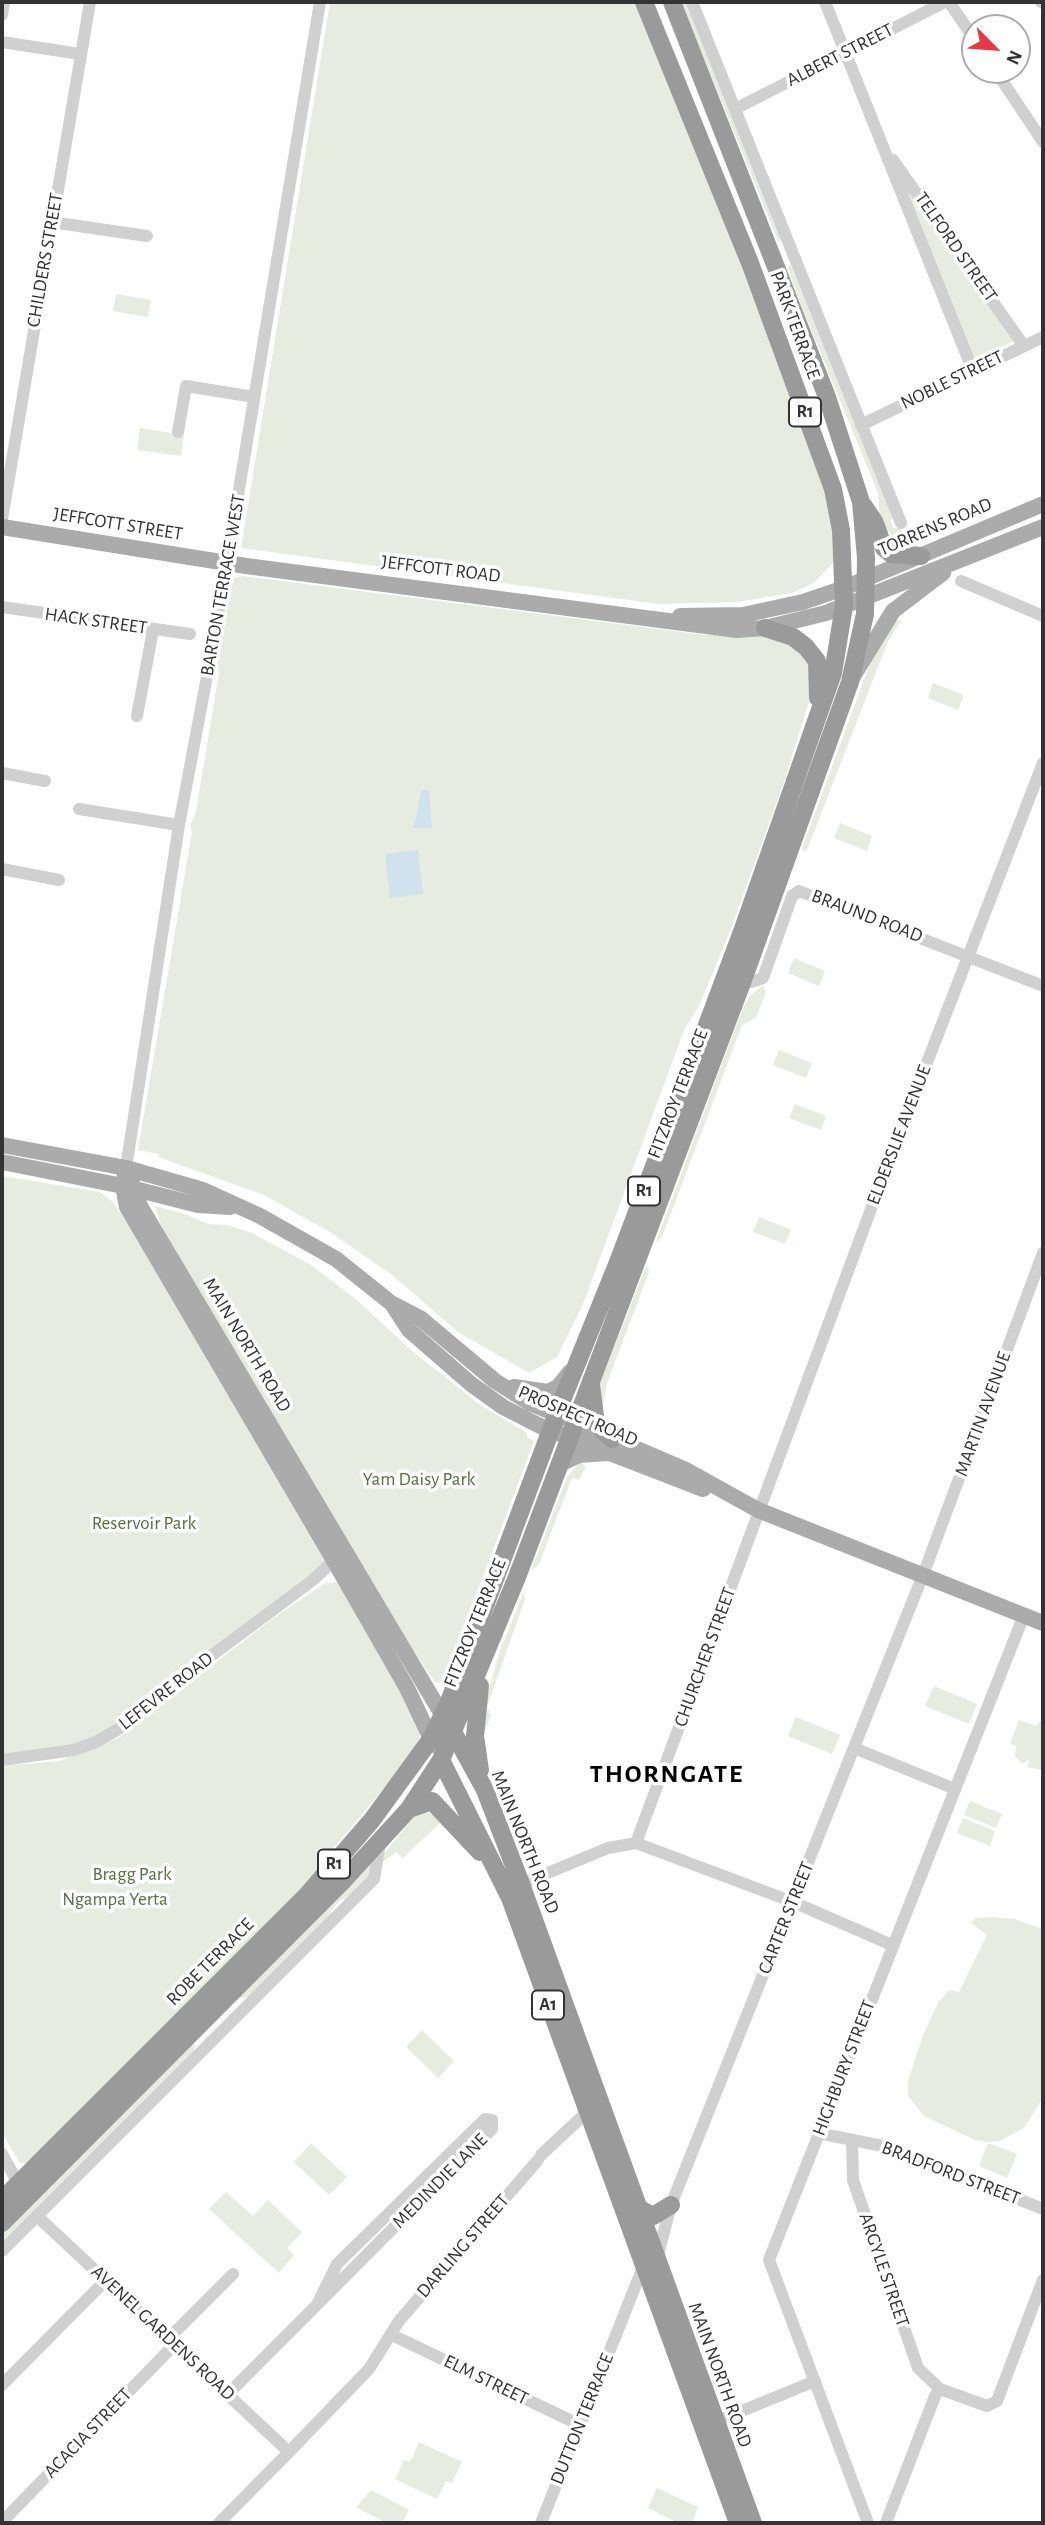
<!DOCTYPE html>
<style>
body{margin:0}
#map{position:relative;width:1045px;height:2525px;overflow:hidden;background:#fff;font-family:"Alegreya Sans",sans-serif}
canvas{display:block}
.frame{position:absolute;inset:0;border:4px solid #333;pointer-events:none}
.north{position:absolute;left:961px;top:14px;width:70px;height:70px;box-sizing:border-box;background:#fff;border:2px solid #adadad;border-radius:50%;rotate:115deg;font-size:19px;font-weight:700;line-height:28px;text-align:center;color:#333}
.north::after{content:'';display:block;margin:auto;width:24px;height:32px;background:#e63946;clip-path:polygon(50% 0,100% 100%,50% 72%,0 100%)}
</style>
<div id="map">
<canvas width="1045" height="2525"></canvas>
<div class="frame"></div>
<div class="north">N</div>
</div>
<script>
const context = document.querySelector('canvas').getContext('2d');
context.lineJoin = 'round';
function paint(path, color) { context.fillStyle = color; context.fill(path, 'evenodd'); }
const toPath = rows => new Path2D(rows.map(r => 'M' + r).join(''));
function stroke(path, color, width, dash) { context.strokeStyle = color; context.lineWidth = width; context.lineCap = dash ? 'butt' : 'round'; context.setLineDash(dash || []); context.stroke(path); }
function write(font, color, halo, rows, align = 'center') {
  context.font = font + ' "Alegreya Sans",sans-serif'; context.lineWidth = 7; context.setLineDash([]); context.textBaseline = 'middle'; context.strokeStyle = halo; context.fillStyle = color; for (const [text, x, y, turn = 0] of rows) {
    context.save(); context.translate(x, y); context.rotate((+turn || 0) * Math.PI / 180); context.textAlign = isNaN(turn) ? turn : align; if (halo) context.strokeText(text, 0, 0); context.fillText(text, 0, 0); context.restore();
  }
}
const green = toPath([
 [330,2,640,2,821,475,832,521,836,560,814,583,792,593,737,602,659,604,241,548],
 [681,2,689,2,781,238,779,243],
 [903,183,1014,341,974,360],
 [790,264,894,518,891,520,893,528,901,528,902,537,915,533,918,538,917,546,908,548,898,543,880,522,878,493,801,305,788,268],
 [116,294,151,300,148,317,113,311],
 [140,428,184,435,181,456,137,450],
 [242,576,705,635,773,636,807,653,815,682,785,779,732,926,700,1004,684,1030,583,1304,557,1357,529,1373,458,1332,391,1274,330,1232,264,1195,158,1157,159,1154,138,1150,192,832,190,825,196,812,219,672,217,659,232,584,234,578],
 [894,617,901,621,888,641,807,850,804,852,802,848,876,647],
 [933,683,964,695,958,710,928,698],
 [840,823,872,836,867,851,834,838],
 [794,958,825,971,819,986,788,973],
 [763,985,766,992,756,1018,742,1025,662,1237,656,1242,739,1018,749,997],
 [779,1050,812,1063,806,1078,773,1065],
 [795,1104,826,1116,821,1130,789,1118],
 [2,1176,100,1192,114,1203,197,1328,329,1561,158,1695,95,1740,2,1758],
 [155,1206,185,1214,208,1224,227,1225,252,1233,311,1265,358,1301,412,1351,479,1404,527,1433,527,1437,534,1441,455,1651,440,1683,435,1682,405,1639,163,1231],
 [759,1217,791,1230,785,1244,753,1232],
 [647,1264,649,1272,607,1383,601,1414,599,1385],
 [580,1462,586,1467,579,1480,572,1478,539,1564,531,1571,567,1477],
 [338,1582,392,1672,420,1731,418,1742,401,1768,330,1852,305,1889,26,2164,20,2163,2,2133,2,1766,59,1761,120,1737,272,1619,325,1583],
 [524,1592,525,1599,487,1707,491,1715,484,1733,481,1731,484,1707,500,1650],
 [934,1686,977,1704,969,1724,925,1706],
 [796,1717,840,1735,832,1754,788,1736],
 [1043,1718,1043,1770,1027,1767,1030,1759,1022,1764,1015,1756,1016,1746,1010,1743,1019,1720,1036,1726],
 [970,1801,1002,1814,996,1828,964,1815],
 [418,1811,435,1814,442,1821,403,1858,396,1852,381,1863,384,1854],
 [963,1818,995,1831,990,1846,957,1833],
 [370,1864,369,1878,348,1900,341,1899,331,1910,330,1918,249,1997,240,1998,239,1995],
 [992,1917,1014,1919,1043,1929,1043,2098,1024,2128,1000,2141,988,2142,975,2140,924,2116,908,2096,908,2081,923,2035,938,2003,949,1990,959,1992,987,1935,971,1923,976,1918],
 [422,2030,454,2061,438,2078,406,2047],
 [191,2042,195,2046,193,2052,2,2245,2,2233],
 [311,2143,347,2177,329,2195,294,2162],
 [988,2143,1017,2154,1007,2178,979,2166],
 [226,2192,253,2216,268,2200,302,2232,287,2248,294,2255,279,2273,209,2209],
 [419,2442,462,2462,452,2483,446,2481,437,2499,395,2479,404,2460,410,2462],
 [657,2488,698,2507,692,2523,678,2523,648,2508],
 [371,2490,409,2510,402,2523,386,2523,356,2507]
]);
const water = toPath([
 [429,790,432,828,414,828,421,791],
 [418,850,423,894,390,898,385,854]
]);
const minor = toPath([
 [692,2,901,523],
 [825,2,973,371],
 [949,2,975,40],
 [1041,2,1043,3],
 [2,15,4,4],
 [2,42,80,54],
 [995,70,1043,142],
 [735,109,945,2],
 [893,160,1024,346],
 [51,222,147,236],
 [861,425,1043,337],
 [178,432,186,386,254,397],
 [2,519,90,2],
 [961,581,1043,616],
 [2,607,190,634],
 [137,716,153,630],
 [2,773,45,781],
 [79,809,179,825],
 [2,869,59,880],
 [743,980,751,982,763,978,792,896,799,891,1043,986],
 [126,1168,179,825,215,634,320,2],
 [854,1748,955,1789],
 [2,1760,74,1750,96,1742,134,1720,203,1662,313,1580,329,1565,332,1557],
 [636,1843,887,1166,1043,763],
 [521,1884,608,1848,636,1843,793,1902,892,1945],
 [818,2133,883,2146,1043,2209],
 [852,2142,853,2180,918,2368,940,2389],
 [2,2154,18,2183,18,2191],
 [541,2155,587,2112],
 [37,2216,289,2452,219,2523],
 [2,2251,374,1879,380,1843],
 [658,2255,671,2205,923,1575,1043,1253],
 [392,2335,580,2425],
 [169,2338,233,2274],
 [2,2385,107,2279],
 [228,2394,492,2129,492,2120,485,2119,337,2264,318,2303],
 [715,2422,815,2381],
 [289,2452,369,2369,399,2321,538,2160],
 [2,2522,175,2344],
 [541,2523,643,2267],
 [868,2523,769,2260,1024,1615],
 [886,2523,935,2396,940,2389,987,2406,997,2401,1043,2280]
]);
const major = toPath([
 [2,527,246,566,737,630,765,628,826,613,1043,527],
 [680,616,743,615,803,602,844,588,1043,504],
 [852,678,893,611,943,573],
 [2,1145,126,1168,203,1190,260,1216,336,1259,391,1303,420,1318,495,1381,530,1403,684,1469,758,1510,1043,1623],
 [2,1162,123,1186,198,1205,230,1207],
 [126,1168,123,1186,127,1207,332,1557,407,1688,434,1745],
 [130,1177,140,1206,443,1716],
 [394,1307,409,1330,471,1384,503,1407,540,1426,703,1489],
 [514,1387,548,1392,558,1387,570,1372],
 [560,1464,579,1455,607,1453]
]);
const highway = toPath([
 [863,505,874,521,884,548,891,554,921,556],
 [765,628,793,637,806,647,817,661,818,698],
 [591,1385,596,1424,612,1439],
 [451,1728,485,1790,521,1884,753,2523],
 [441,1760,510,1898,738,2523],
 [480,1770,475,1736,480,1686],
 [409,1809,432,1801,480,1852],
 [2,2200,308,1894,372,1820,431,1739,449,1702,561,1403,620,1257,743,929,833,673,844,606,841,530,833,489,750,263,644,2],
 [636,2207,653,2216,671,2205],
 [2,2223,342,1882,409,1809,441,1760,517,1577,743,980,850,682,865,614,866,558,861,502,827,397,672,2]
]);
const shields = [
 [805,412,32],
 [644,1191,32],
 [334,1864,32],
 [548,2005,32]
];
const shieldNames = [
 ["R1",805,412],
 ["R1",644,1191],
 ["R1",334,1864],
 ["A1",548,2005]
];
const streetNames = [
 ["ALBERT STREET",840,55,-27],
 ["TELFORD STREET",956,247,55],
 ["CHILDERS STREET",45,260,-80],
 ["PARK TERRACE",795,325,70],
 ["NOBLE STREET",952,380,-26],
 ["JEFFCOTT STREET",118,524,9],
 ["TORRENS ROAD",935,527,-23],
 ["JEFFCOTT ROAD",441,569,7],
 ["BARTON TERRACE WEST",223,585,-80],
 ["HACK STREET",96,621,8],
 ["BRAUND ROAD",867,916,21],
 ["FITZROY TERRACE",678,1094,-69],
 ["ELDERSLIE AVENUE",899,1135,-69],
 ["MAIN NORTH ROAD",247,1345,59],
 ["MARTIN AVENUE",983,1414,-70],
 ["PROSPECT ROAD",578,1416,23],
 ["FITZROY TERRACE",475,1623,-68],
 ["CHURCHER STREET",705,1657,-70],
 ["LEFEVRE ROAD",166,1691,-38],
 ["MAIN NORTH ROAD",525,1842,68],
 ["CARTER STREET",786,1918,-68],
 ["ROBE TERRACE",210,1962,-45],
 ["HIGHBURY STREET",844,2068,-69],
 ["BRADFORD STREET",951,2173,21],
 ["MEDINDIE LANE",440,2181,-45],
 ["DARLING STREET",463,2246,-49],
 ["ARGYLE STREET",884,2270,71],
 ["AVENEL GARDENS ROAD",163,2333,43],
 ["MAIN NORTH ROAD",720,2375,70],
 ["ELM STREET",486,2380,26],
 ["DUTTON TERRACE",582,2419,-68],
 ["ACACIA STREET",88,2433,-46]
];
const parkNames = [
 ["Yam Daisy Park",419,1479],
 ["Reservoir Park",144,1523],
 ["Bragg Park",132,1874],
 ["Ngampa Yerta",115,1899]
];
const districtNames = [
 ["THORNGATE",667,1774]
];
paint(green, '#e6ecdf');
paint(water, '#cfe2ee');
stroke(minor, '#d0d0d0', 12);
stroke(major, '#ababab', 16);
stroke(highway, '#9a9a9a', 18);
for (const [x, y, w] of shields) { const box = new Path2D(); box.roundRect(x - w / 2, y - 14.5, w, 29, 5); context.fillStyle = '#fff'; context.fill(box); stroke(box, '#333', 2); }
write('bold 18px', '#333', null, shieldNames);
write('19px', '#333', '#fff', streetNames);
write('19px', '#56703f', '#fff', parkNames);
context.letterSpacing = '2px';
write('bold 26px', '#000', '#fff', districtNames);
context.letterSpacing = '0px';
</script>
